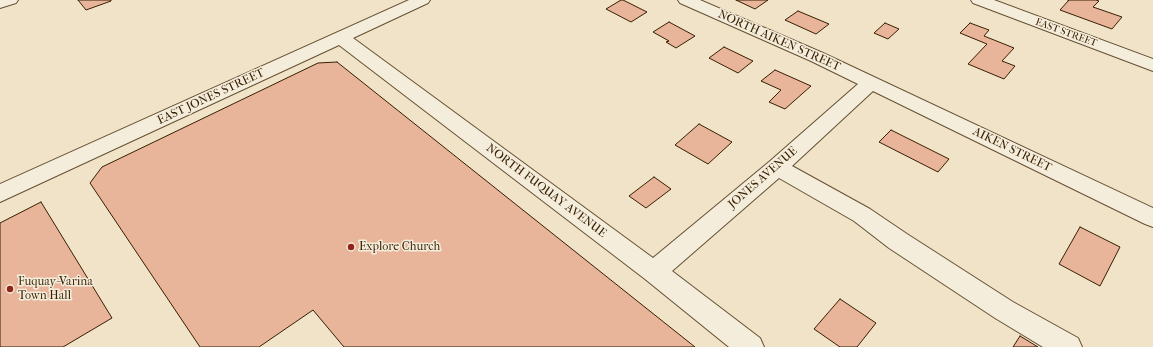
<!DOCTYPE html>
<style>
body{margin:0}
canvas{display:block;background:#f0e3c8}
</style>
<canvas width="1153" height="347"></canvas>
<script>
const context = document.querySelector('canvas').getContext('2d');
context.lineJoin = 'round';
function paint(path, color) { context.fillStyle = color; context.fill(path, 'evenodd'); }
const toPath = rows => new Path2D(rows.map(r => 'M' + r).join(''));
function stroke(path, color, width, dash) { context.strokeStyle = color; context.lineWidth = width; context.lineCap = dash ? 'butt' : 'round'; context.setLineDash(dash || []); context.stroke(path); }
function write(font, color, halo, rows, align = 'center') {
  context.font = font + ' "IM FELL French Canon",serif'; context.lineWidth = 3; context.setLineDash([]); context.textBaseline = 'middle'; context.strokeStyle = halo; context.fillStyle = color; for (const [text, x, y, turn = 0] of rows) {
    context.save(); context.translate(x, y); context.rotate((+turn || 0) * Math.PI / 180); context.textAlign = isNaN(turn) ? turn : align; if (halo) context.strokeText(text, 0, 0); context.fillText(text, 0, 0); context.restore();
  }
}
const building = toPath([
 [78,0,111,0,111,1,86,10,78,0],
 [621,0,623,0,647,12,631,22,606,9,621,0],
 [736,0,768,0,755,9,736,0],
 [1068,0,1096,0,1099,1,1093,7,1122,17,1112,29,1060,10,1069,0,1068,0],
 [798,11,829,24,816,34,785,20,798,11],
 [669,22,695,36,676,48,666,42,669,41,653,32,669,22],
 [885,23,899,29,888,39,874,33,885,23],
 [970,23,989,30,984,36,1014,48,1002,61,1015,66,1004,79,968,64,987,44,960,33,970,23],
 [724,47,753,61,738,73,709,58,724,47],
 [337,62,695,347,344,347,313,310,259,347,200,347,90,183,102,167,318,63,337,62],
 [775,70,811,86,785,109,769,102,781,90,761,81,775,70],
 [699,124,732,142,708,164,675,145,699,124],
 [891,130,949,159,938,172,879,142,891,130],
 [654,177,671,189,646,208,629,196,654,177],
 [41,202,112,318,63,347,0,347,0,223,41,202],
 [1080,227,1120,247,1100,286,1059,264,1080,227],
 [840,299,876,323,857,347,840,347,814,329,840,299],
 [1020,336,1038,347,1013,347,1020,336]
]);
const minor = toPath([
 [0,0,18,0,16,3,0,8,0,0],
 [409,0,430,0,428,3,353,38,653,258,769,162,858,84,811,61,680,3,678,0,700,0,823,53,1153,208,1153,227,1145,224,873,91,792,166,870,209,907,234,1013,302,1078,338,1082,347,1043,347,995,318,889,248,854,221,779,178,672,271,760,338,764,347,729,347,645,279,339,45,0,202,0,184,409,0],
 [971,0,994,0,1153,59,1153,71,973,3,971,0]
]);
const markers = [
 [351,247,4,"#8f2418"],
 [10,289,4,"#8f2418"]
];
const farStreetnames = [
 ["EAST STREET",1066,33,20]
];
const streetNames = [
 ["NORTH AIKEN STREET",779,41,24],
 ["EAST JONES STREET",211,97,-25],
 ["AIKEN STREET",1012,150,26],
 ["JONES AVENUE",763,178,-41],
 ["NORTH FUQUAY AVENUE",546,191,37]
];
const poiNames = [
 ["Explore Church",359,247],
 ["Fuquay-Varina",18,282],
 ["Town Hall",18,296]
];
paint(building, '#e8b49a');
stroke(building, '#371f00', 1);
stroke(minor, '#655032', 2);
paint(minor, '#f5eddb');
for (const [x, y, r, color] of markers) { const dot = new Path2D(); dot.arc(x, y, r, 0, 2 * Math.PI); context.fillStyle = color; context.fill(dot); stroke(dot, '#f5eddb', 1.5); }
write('10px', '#371f00', '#f5eddb', farStreetnames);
write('12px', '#371f00', '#f5eddb', streetNames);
write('12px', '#371f00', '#f5eddb', poiNames, 'left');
</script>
